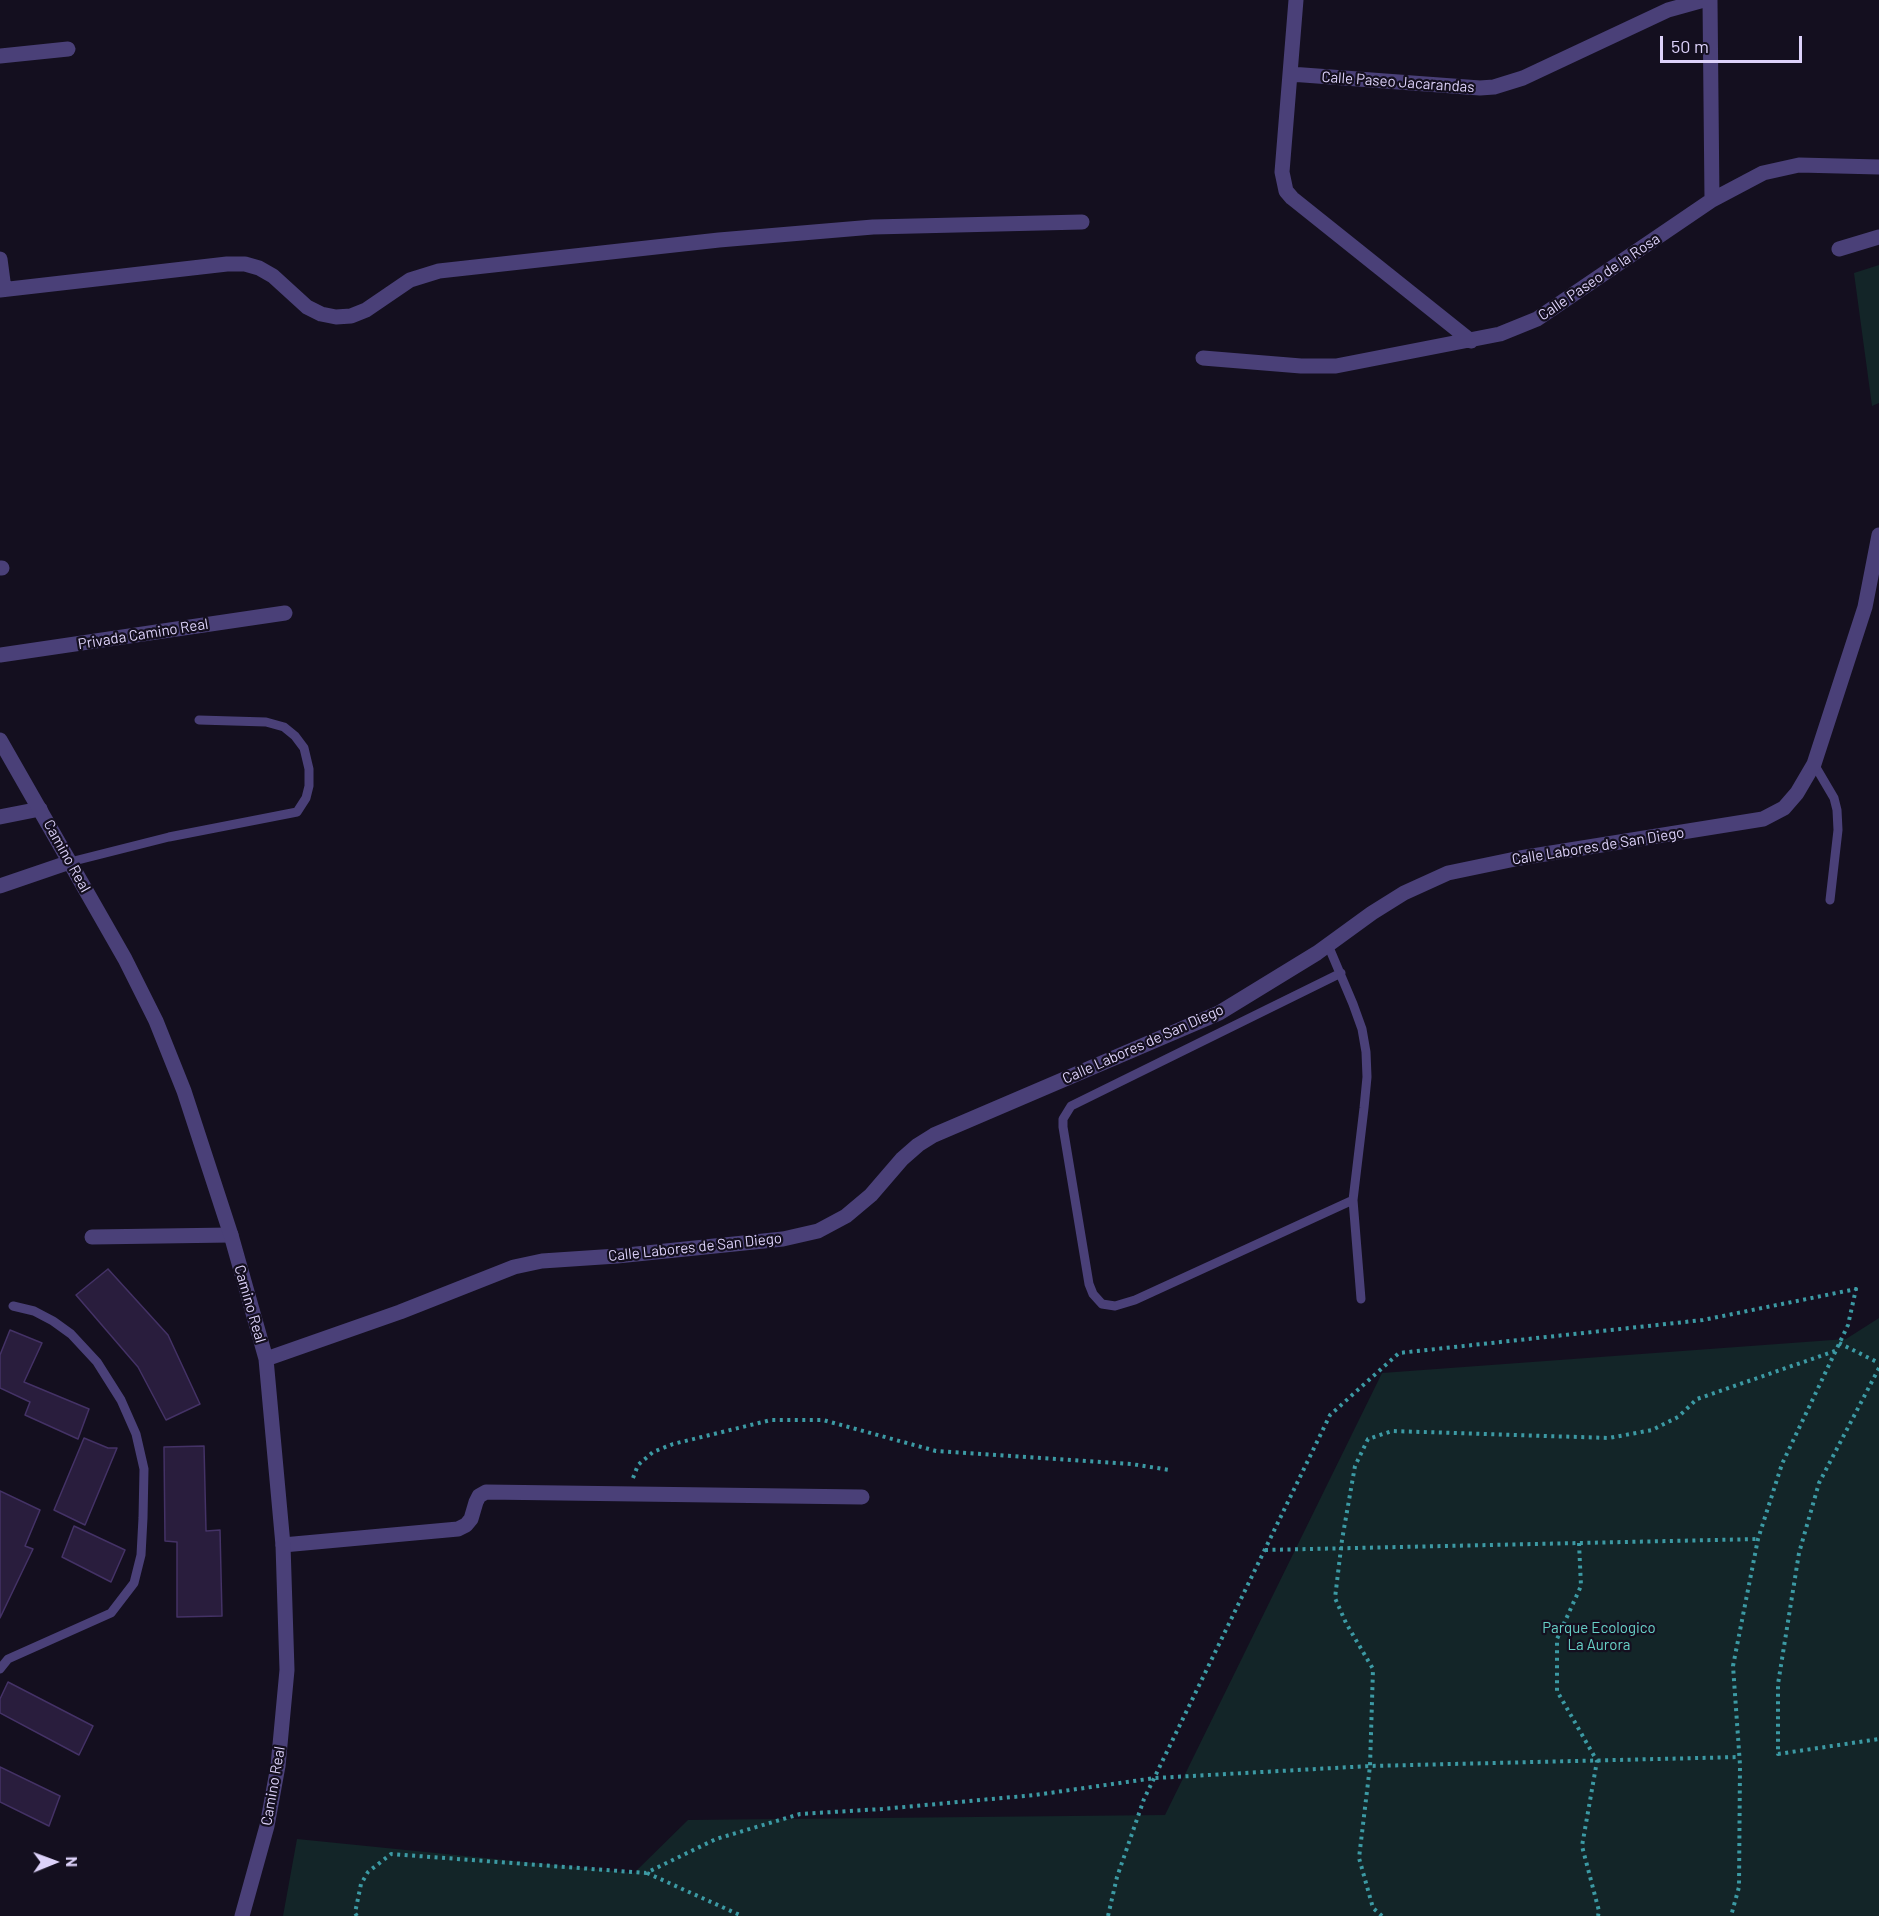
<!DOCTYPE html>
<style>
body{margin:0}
#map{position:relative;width:1879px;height:1916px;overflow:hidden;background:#140f1f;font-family:Barlow,sans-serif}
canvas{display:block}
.north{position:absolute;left:24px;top:1832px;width:60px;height:60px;-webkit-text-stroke:4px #140f1f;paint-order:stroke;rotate:89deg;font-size:16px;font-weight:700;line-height:24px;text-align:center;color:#ddd2fa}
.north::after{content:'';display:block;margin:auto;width:21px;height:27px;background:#ddd2fa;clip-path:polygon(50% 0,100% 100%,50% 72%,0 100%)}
.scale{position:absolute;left:1660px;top:36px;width:142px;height:27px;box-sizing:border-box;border:3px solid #ddd2fa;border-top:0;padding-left:8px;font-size:18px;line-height:21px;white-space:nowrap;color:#ddd2fa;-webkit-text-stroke:4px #140f1f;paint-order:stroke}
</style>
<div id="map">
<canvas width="1879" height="1916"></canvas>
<div class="north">N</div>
<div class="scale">50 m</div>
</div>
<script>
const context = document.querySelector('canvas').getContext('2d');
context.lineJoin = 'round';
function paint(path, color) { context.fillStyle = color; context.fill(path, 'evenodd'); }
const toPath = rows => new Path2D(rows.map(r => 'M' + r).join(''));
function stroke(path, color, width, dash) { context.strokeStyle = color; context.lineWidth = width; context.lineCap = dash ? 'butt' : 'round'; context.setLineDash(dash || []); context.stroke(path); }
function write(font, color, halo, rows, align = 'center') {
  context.font = font + ' Barlow,sans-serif'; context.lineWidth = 4.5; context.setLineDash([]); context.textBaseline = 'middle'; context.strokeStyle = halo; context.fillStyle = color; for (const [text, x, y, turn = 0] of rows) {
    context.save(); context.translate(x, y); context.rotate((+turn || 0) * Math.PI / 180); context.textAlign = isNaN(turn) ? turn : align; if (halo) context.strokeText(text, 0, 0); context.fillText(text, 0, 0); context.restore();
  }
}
const green = toPath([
 [1879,265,1879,403,1872,406,1854,273],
 [1879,1318,1879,1916,283,1916,297,1839,634,1873,688,1820,1165,1815,1382,1373,1846,1339]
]);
const building = toPath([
 [108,1269,168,1335,200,1404,166,1420,138,1367,76,1295,108,1269],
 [10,1330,42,1343,24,1382,89,1409,78,1439,25,1415,30,1402,0,1388,0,1355,10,1330],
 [84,1438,108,1448,117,1448,85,1525,54,1510,84,1438],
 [204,1446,206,1531,220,1530,222,1616,177,1617,177,1542,165,1541,164,1447,204,1446],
 [0,1491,40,1510,25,1546,33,1549,0,1618,0,1491],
 [74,1526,125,1550,111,1582,62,1557,74,1526],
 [8,1682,93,1726,79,1755,0,1713,0,1699,8,1682],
 [0,1767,60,1796,49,1826,0,1802,0,1767]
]);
const path = toPath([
 [1839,1343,1879,1363],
 [1879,1368,1819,1483,1799,1553,1778,1684,1778,1754,1879,1739],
 [633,1478,638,1465,653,1452,673,1444,771,1420,823,1420,936,1451,1131,1464,1170,1470],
 [1579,1543,1581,1586,1557,1639,1557,1691,1597,1761,1582,1846,1599,1911,1598,1916],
 [1265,1550,1758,1539],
 [647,1873,742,1916],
 [357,1916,355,1913,361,1884,368,1872,391,1854,646,1873,716,1839,800,1814,882,1809,1035,1795,1155,1778,1370,1766,1740,1757],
 [1108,1916,1117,1877,1144,1799,1330,1415,1399,1353,1703,1320,1856,1289,1848,1325,1782,1464,1758,1539,1733,1666,1740,1765,1739,1887,1731,1916],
 [1382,1916,1373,1908,1359,1858,1370,1766,1373,1669,1346,1623,1335,1598,1342,1540,1355,1466,1368,1439,1392,1431,1609,1438,1652,1430,1678,1417,1697,1399,1835,1351]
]);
const service = toPath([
 [1814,764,1834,798,1837,810,1838,830,1830,900],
 [70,862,169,837,297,812,306,798,309,786,309,769,304,748,295,736,284,727,266,722,199,720],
 [1328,945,1353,1004,1362,1029,1366,1052,1367,1077,1364,1108,1353,1200,1361,1299],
 [1341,973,1071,1106,1063,1119,1063,1127,1089,1284,1093,1294,1102,1304,1115,1306,1135,1300,1353,1200],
 [0,1669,8,1659,111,1613,134,1583,141,1555,143,1518,144,1469,136,1434,121,1400,97,1362,71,1334,53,1321,34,1311,13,1306]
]);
const minor = toPath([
 [1296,0,1282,172,1286,191,1292,198,1471,341],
 [1710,0,1712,200],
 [0,56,68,49],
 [1290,74,1480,88,1494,87,1523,78,1668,10,1704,0],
 [1839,249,1879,237],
 [0,259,4,289],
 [0,290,227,264,245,264,259,268,273,276,307,307,321,314,336,317,351,316,366,310,410,280,439,271,719,240,873,227,1082,222],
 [1203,358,1301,366,1336,366,1500,334,1537,319,1712,200,1763,173,1799,165,1879,167],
 [0,568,2,568],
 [0,655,285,613],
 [0,817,40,809],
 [0,886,70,862],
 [92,1237,231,1235],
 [283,1545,458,1529,466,1525,471,1519,476,1502,479,1496,486,1492,862,1497]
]);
const tertiary = toPath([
 [0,740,125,959,156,1021,184,1091,231,1235,266,1359,283,1545,287,1670,278,1766,267,1826,242,1916],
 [266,1359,400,1312,514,1267,542,1261,617,1256,783,1239,818,1231,846,1216,871,1195,902,1159,918,1145,934,1135,1219,1013,1317,953,1372,913,1404,893,1448,873,1520,858,1763,819,1784,808,1797,793,1814,764,1865,607,1879,535]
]);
const streetNames = [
 ["Calle Paseo Jacarandas",1398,82,4],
 ["Calle Paseo de la Rosa",1599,277,-34],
 ["Privada Camino Real",143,634,-9],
 ["Calle Labores de San Diego",1598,846,-9],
 ["Camino Real",67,856,61],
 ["Calle Labores de San Diego",1143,1044,-24],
 ["Calle Labores de San Diego",695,1247,-6],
 ["Camino Real",250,1304,74],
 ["Camino Real",273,1786,-80]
];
const parkNames = [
 ["Parque Ecologico",1599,1628],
 ["La Aurora",1599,1645]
];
paint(green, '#132528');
paint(building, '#291d3d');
stroke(building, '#443266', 1.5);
stroke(path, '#3c9aa4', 4, [3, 4.5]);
stroke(service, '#4a4078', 9);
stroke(minor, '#4a4078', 15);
stroke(tertiary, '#4a4078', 15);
write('15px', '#ddd2fa', '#140f1f', streetNames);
write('15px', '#67d0c6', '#140f1f', parkNames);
</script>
